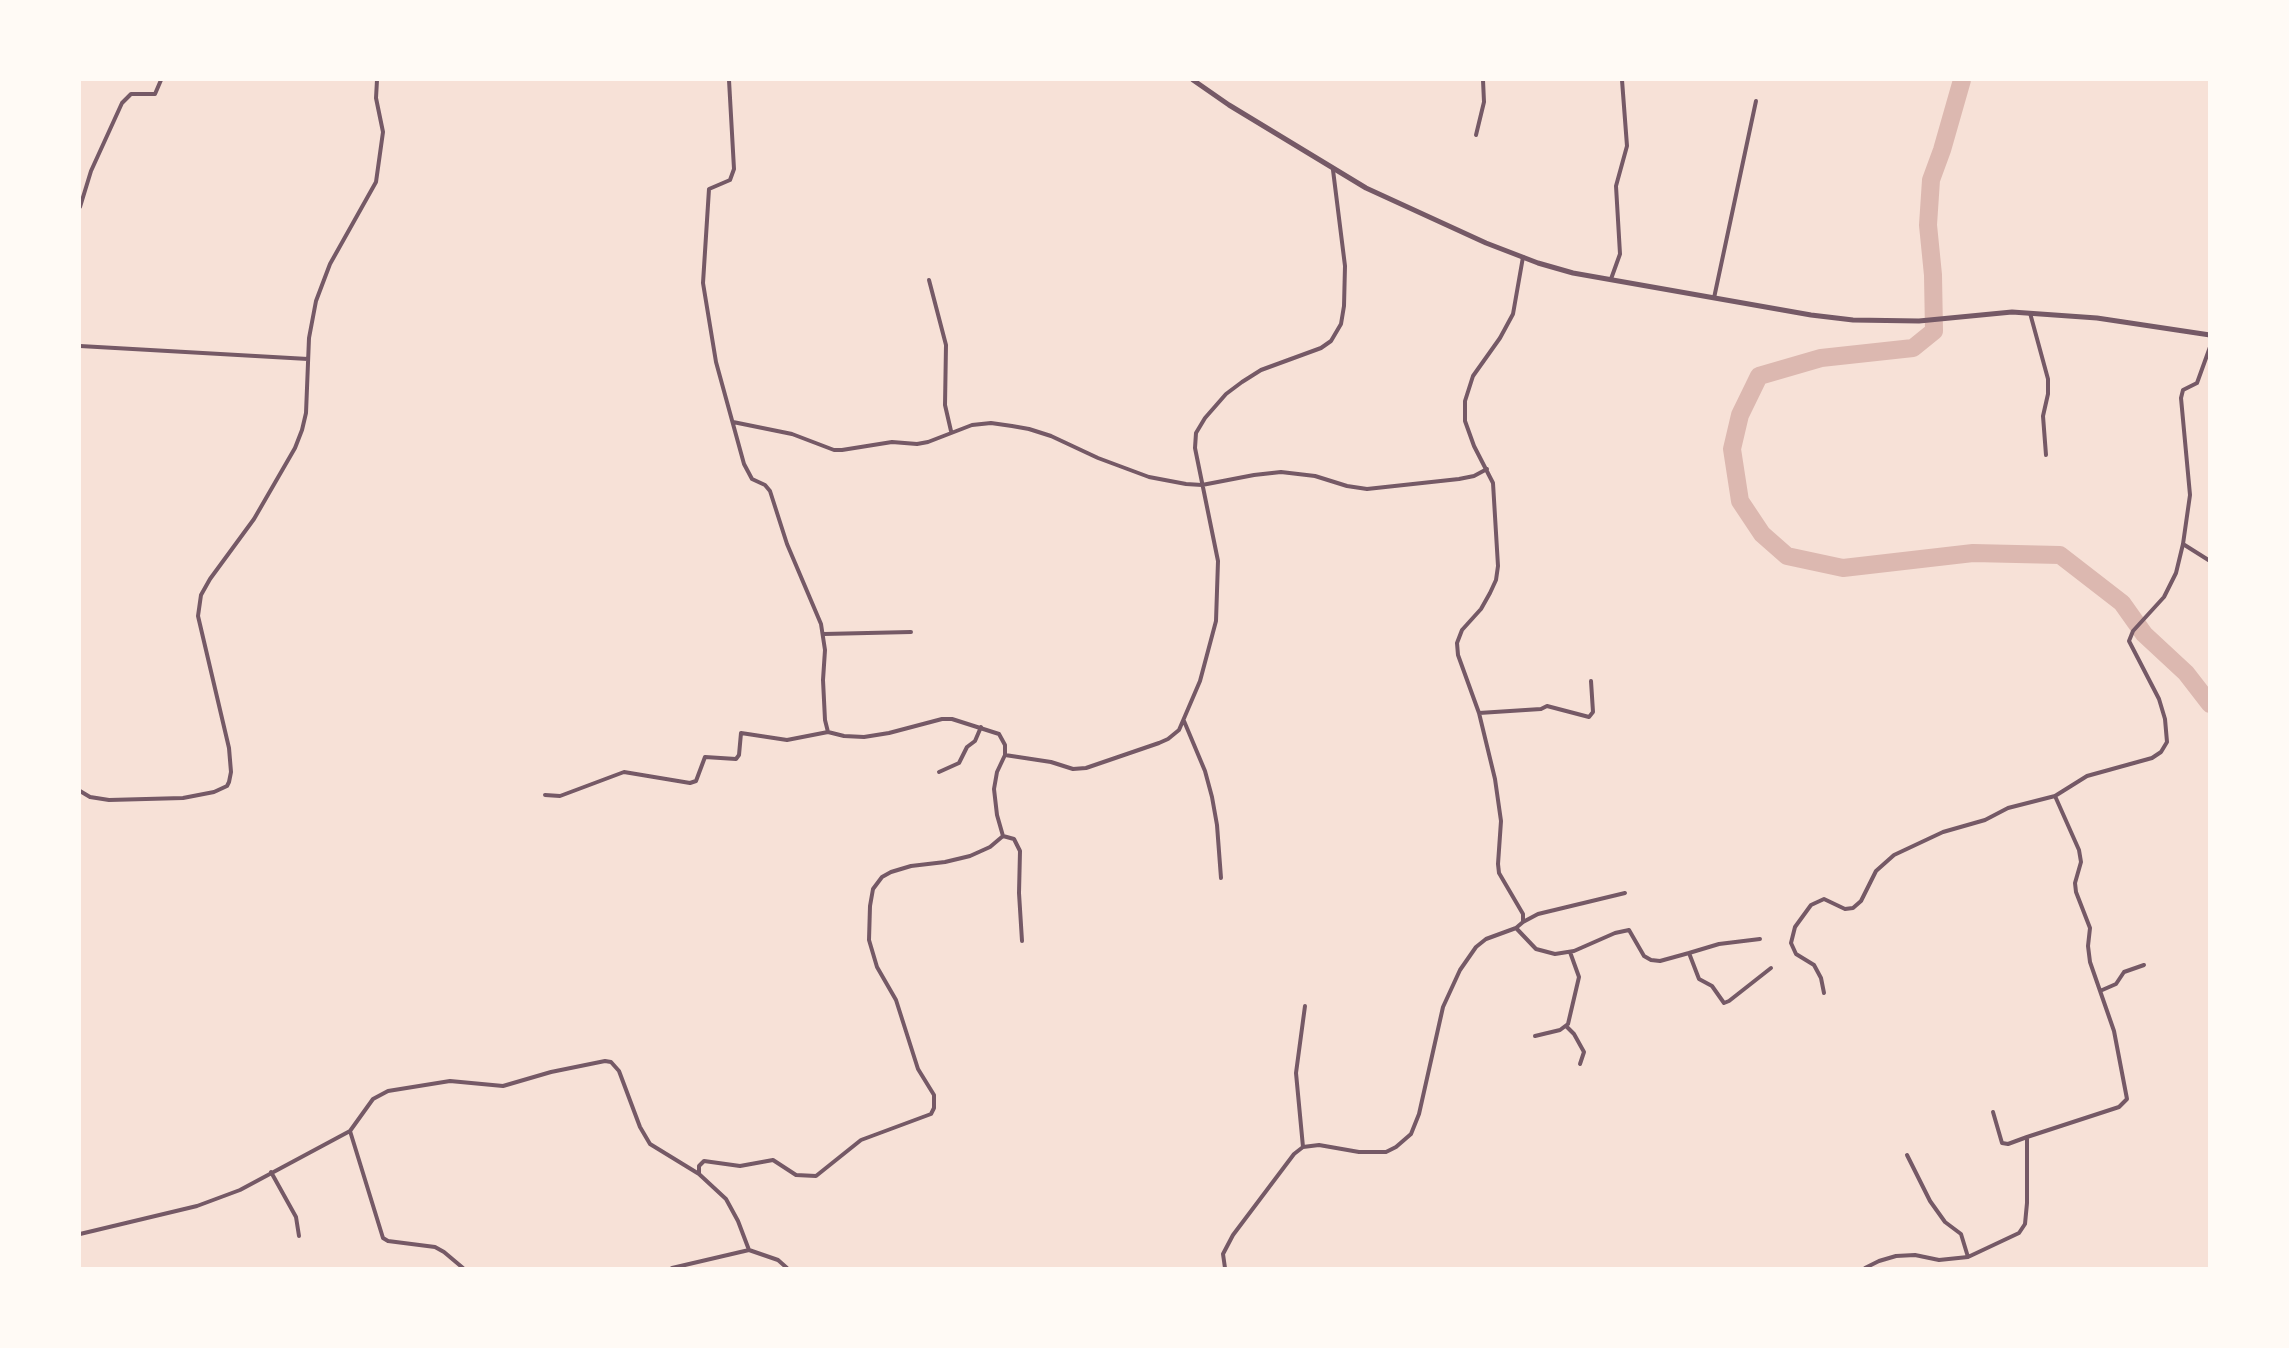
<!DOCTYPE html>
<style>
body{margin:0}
#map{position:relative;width:2289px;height:1348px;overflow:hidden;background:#f7e1d7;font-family:Raleway,sans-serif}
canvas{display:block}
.frame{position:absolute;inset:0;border:81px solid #fffaf5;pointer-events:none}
</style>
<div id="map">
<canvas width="2289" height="1348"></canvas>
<div class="frame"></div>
</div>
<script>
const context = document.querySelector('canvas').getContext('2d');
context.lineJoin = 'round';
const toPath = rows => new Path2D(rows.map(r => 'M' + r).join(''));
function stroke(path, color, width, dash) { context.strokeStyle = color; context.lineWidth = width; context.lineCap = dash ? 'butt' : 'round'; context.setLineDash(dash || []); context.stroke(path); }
const river = toPath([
 [1962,80,1942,150,1931,180,1928,225,1933,275,1934,331,1913,348,1821,358,1759,376,1740,415,1732,449,1740,501,1762,534,1787,556,1843,568,1973,553,2060,555,2122,603,2144,634,2186,673,2210,704]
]);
const minor = toPath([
 [729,80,734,169,730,180,709,189,703,283,716,362,744,464,752,479,765,485,770,491,787,544,821,624,825,650,823,680,825,720,828,732,844,736,864,737,889,733,942,719,952,719,999,734,1005,745,1005,755],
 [1476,135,1484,102,1483,80],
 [80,207,91,171,122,103,131,94,155,94,161,80],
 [1611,279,1620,254,1616,186,1627,146,1622,80],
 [929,280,946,345,945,405,951,431],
 [1714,298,1756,101],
 [2030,313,2048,379,2048,394,2043,416,2046,455],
 [80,346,308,359],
 [733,422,792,434,834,450,842,450,892,442,917,444,928,442,972,425,991,423,1012,426,1029,429,1051,436,1098,458,1149,477,1186,484,1202,485,1254,475,1281,472,1315,476,1347,486,1367,489,1459,479,1474,476,1487,469],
 [2183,544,2210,561],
 [824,634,911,632],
 [1479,713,1541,709,1547,706,1589,717,1593,712,1591,681],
 [1184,721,1205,771,1212,797,1217,825,1221,878],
 [939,772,959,763,967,747,975,741,981,727],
 [80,791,90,797,109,800,183,798,214,792,227,786,229,782,231,772,229,748,198,616,201,595,210,579,254,519,295,448,302,430,306,413,309,338,316,301,330,264,376,182,383,132,376,98,377,80],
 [545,795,560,796,624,772,690,783,696,781,705,757,736,759,739,755,741,733,787,740,828,732],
 [1003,836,1014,839,1020,851,1019,893,1022,941],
 [1523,922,1538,914,1625,893],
 [1516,928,1536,949,1555,954,1574,951,1615,933,1629,930,1644,956,1651,960,1660,961,1689,953,1699,979,1712,986,1724,1003,1729,1001,1771,968],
 [1689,953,1719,944,1760,939],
 [2100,991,2116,984,2124,972,2144,965],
 [1824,993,1821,978,1814,965,1796,954,1791,943,1795,927,1811,905,1824,899,1845,909,1853,908,1861,901,1876,871,1894,855,1943,832,1985,820,2008,808,2055,796],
 [1566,1026,1574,1034,1584,1052,1580,1064],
 [1535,1036,1560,1030,1568,1024,1579,977,1570,952],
 [1993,1112,2002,1143,2008,1144,2027,1137],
 [350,1131,383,1238,388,1241,435,1247,444,1252,463,1268],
 [1303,1147,1296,1073,1305,1006],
 [1907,1155,1930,1201,1945,1222,1961,1234,1968,1257],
 [271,1172,296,1217,299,1236],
 [699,1174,699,1166,704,1161,740,1166,773,1160,796,1175,816,1176,861,1140,931,1114,934,1108,934,1095,918,1069,896,1000,877,967,869,940,870,906,873,889,882,877,891,872,911,866,945,862,970,856,990,847,1003,836,997,815,994,789,997,772,1005,755,1051,762,1073,769,1086,768,1159,743,1168,739,1179,730,1200,681,1216,621,1218,561,1195,448,1196,433,1205,418,1226,394,1242,382,1261,370,1321,348,1331,341,1341,324,1344,306,1345,266,1333,170],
 [80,1234,197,1206,240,1190,350,1131,373,1099,388,1091,450,1081,503,1086,551,1072,605,1061,611,1062,619,1071,640,1127,650,1144,699,1174,726,1199,738,1221,749,1250,778,1260,787,1268],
 [672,1268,749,1250],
 [1225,1268,1223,1254,1233,1235,1294,1154,1303,1147,1319,1145,1359,1152,1386,1152,1396,1147,1411,1134,1419,1114,1443,1007,1460,970,1476,947,1486,939,1516,928,1523,922,1523,914,1499,873,1498,864,1501,821,1495,779,1479,713,1458,655,1457,643,1462,630,1481,609,1490,593,1496,580,1498,566,1493,483,1474,446,1465,421,1465,401,1473,376,1500,338,1513,314,1523,257],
 [1865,1268,1879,1261,1896,1256,1915,1255,1939,1260,1968,1257,2019,1233,2025,1224,2027,1203,2027,1137,2119,1107,2127,1099,2114,1031,2090,962,2088,946,2090,928,2076,892,2075,883,2081,862,2079,850,2055,796,2087,776,2152,758,2161,752,2167,742,2165,719,2159,699,2129,641,2133,631,2164,597,2176,573,2183,544,2190,495,2181,398,2183,390,2197,383,2210,347]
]);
const tertiary = toPath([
 [1193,80,1229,105,1366,188,1486,243,1538,263,1573,273,1811,315,1853,320,1919,321,2012,312,2097,318,2210,335]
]);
stroke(river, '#dcb8b0', 18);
stroke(minor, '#755966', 4);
stroke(tertiary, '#755966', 5);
</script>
